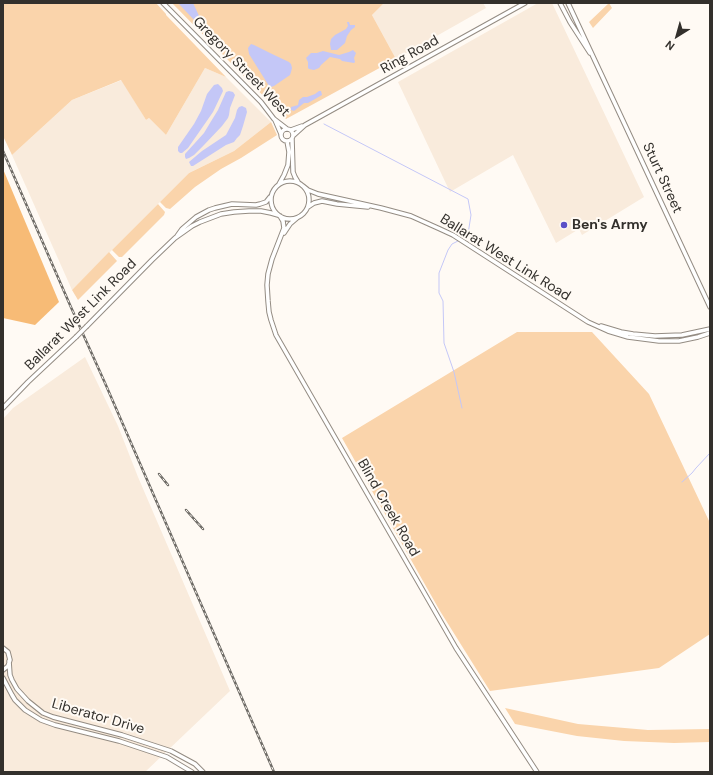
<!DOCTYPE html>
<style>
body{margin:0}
#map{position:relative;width:713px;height:775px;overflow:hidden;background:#fffaf4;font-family:"DM Sans",sans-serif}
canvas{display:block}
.frame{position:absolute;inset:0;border:4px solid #33302c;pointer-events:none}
.north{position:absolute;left:657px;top:16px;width:40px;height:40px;-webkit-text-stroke:3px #fffaf4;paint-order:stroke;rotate:217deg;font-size:11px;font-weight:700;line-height:16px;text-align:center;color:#33302c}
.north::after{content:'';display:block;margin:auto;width:14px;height:18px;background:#33302c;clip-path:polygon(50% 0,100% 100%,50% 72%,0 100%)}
</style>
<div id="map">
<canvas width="713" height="775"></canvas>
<div class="frame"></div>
<div class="north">N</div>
</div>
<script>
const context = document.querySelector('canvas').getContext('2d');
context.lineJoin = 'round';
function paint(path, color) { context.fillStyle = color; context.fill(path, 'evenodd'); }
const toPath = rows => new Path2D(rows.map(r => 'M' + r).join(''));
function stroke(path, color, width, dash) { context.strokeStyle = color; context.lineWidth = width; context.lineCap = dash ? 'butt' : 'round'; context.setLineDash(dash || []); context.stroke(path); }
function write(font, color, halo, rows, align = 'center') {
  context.font = font + ' "DM Sans",sans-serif'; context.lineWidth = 4; context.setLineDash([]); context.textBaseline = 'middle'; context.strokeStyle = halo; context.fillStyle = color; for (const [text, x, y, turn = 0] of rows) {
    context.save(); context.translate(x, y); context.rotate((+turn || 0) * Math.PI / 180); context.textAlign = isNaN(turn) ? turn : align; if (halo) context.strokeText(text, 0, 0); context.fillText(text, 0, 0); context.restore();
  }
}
const built = toPath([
 [384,3,483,3,486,8,396,59,372,15],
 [538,3,552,3,644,197,582,235,579,229,556,243,513,155,450,192,398,82],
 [205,68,226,77,271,122,234,151,189,173,72,290,12,155,72,100,122,80,146,120,149,118,166,135],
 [85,357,118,426,138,477,230,691,145,772,3,772,3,419,13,408]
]);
const green = toPath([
 [3,3,156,3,166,14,166,15,226,77,205,68,166,135,149,118,146,120,121,80,72,100,12,155,3,136],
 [172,3,384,3,372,15,396,59,286,119],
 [609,3,612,8,593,28,589,22],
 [271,122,277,135,241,158,221,169,195,187,170,209,166,208,160,202,189,173,234,151],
 [158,204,165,212,164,215,122,257,119,257,112,250],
 [109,252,117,261,78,300,72,290],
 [517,332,592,332,649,394,710,523,710,634,659,668,490,691,440,611,342,438],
 [505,708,578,724,648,730,710,729,710,742,674,743,624,741,577,736,515,724]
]);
const forest = toPath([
 [3,169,59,302,35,325,3,318]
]);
const water = toPath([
 [178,3,193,3,201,20,203,26,201,26,196,22],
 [347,22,349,22,350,25,355,25,355,27,351,30,347,36,345,43,337,50,331,50,330,44,331,39,335,35,346,29,348,26],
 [251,44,254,45,270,53,289,62,291,64,292,68,291,72,290,75,274,86,271,87,269,86,249,54,248,48],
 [353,50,356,53,354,58,355,62,354,63,342,61,340,59,330,57,321,65,319,68,314,70,309,69,308,68,308,62,306,58,311,53,317,53,323,51,339,55,349,52],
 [218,84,222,88,223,91,213,112,188,148,182,153,180,153,178,151,178,147,194,124,201,111,207,94,214,85],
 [229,91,233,92,235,95,230,108,229,115,228,118,222,126,204,145,194,155,189,158,186,159,185,157,185,154,204,133,210,123,218,110,226,92],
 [319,91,321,91,322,95,308,103,304,103,294,111,291,110,291,107,298,105,299,100,303,97,307,97,315,94],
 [242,106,246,108,247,112,243,126,240,135,237,138,234,142,226,145,193,166,191,166,189,162,202,151,226,135,235,118,237,110,239,107]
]);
const stream = toPath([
 [324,124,468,199,471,215,468,234,461,239],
 [458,241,452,244,448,250,439,273,439,293,443,301,444,343,454,372,462,408],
 [682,482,692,473,696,468,710,453]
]);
const secondary = toPath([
 [163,3,261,102,274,119,287,129],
 [560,3,570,22,590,53],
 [568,3,710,307],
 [275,120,281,134],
 '281 135a6 6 0 1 1 12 0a6 6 0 1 1-12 0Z',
 [291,130,302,126],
 [294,135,305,125,525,3],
 [292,139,293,172,295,177,298,182],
 '271 200a19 19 0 1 1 38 0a19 19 0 1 1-38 0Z',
 [279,184,284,175,288,165,289,152,287,141],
 [303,186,308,190,318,194,381,208,411,216,440,229,453,235,588,322,608,331,628,337,659,341,679,341,698,337,710,333],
 [308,207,314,203,322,201,337,204,368,207],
 [280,216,283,221,284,228,272,259,268,274,267,285,268,301,269,312,271,320,276,335,456,648,537,772],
 [284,233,290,224,297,218],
 [177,236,182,229,196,217,209,210,215,208,232,204,256,205,260,204,266,202,270,197],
 [87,326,152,260,175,238,192,226,200,222,221,214,234,212,249,211,261,211,271,213,278,215],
 [601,326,621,332,633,334,655,336,682,335,710,329],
 [3,408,28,382,76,337],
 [3,648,8,652,10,660,8,666,3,670],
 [9,661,10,675,12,680,17,689,28,701,43,713,53,717,122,735,171,751,195,764,203,772],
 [3,678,12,695,15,700,25,710,41,720,55,725,119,741,167,757,192,772]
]);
const rail = toPath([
 [3,151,70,305,105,383,274,772],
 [159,474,168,485],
 [186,510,203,529]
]);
const secondaryBridge = toPath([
 [76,337,87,326]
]);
const markers = [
 [564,225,4,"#5a4fc7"]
];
const streetNames = [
 ["Ring Road",410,55,-29],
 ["Gregory Street West",241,67,46],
 ["Sturt Street",662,178,65],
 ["Ballarat West Link Road",505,258,32],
 ["Ballarat West Link Road",81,315,-45],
 ["Blind Creek Road",388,508,60],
 ["Liberator Drive",98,717,16]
];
const poiNames = [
 ["Ben's Army",572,225]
];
paint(built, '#f9ebdc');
paint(green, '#fad4ab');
paint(forest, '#f7bb76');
paint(water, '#c4c7f7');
stroke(stream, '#c4c7f7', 1);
stroke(secondary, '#948c83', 5.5);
stroke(secondary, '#fff', 3.5);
stroke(rail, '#6d6a65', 2.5);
stroke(rail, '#fffaf4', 1, [3]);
stroke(secondaryBridge, '#948c83', 5.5, []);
stroke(secondaryBridge, '#fff', 3.5);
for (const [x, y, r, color] of markers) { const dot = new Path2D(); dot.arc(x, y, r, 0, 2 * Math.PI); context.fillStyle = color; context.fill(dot); stroke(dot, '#fffaf4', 1.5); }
write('14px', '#33302c', '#fffaf4', streetNames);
write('bold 14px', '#33302c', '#fffaf4', poiNames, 'left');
</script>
